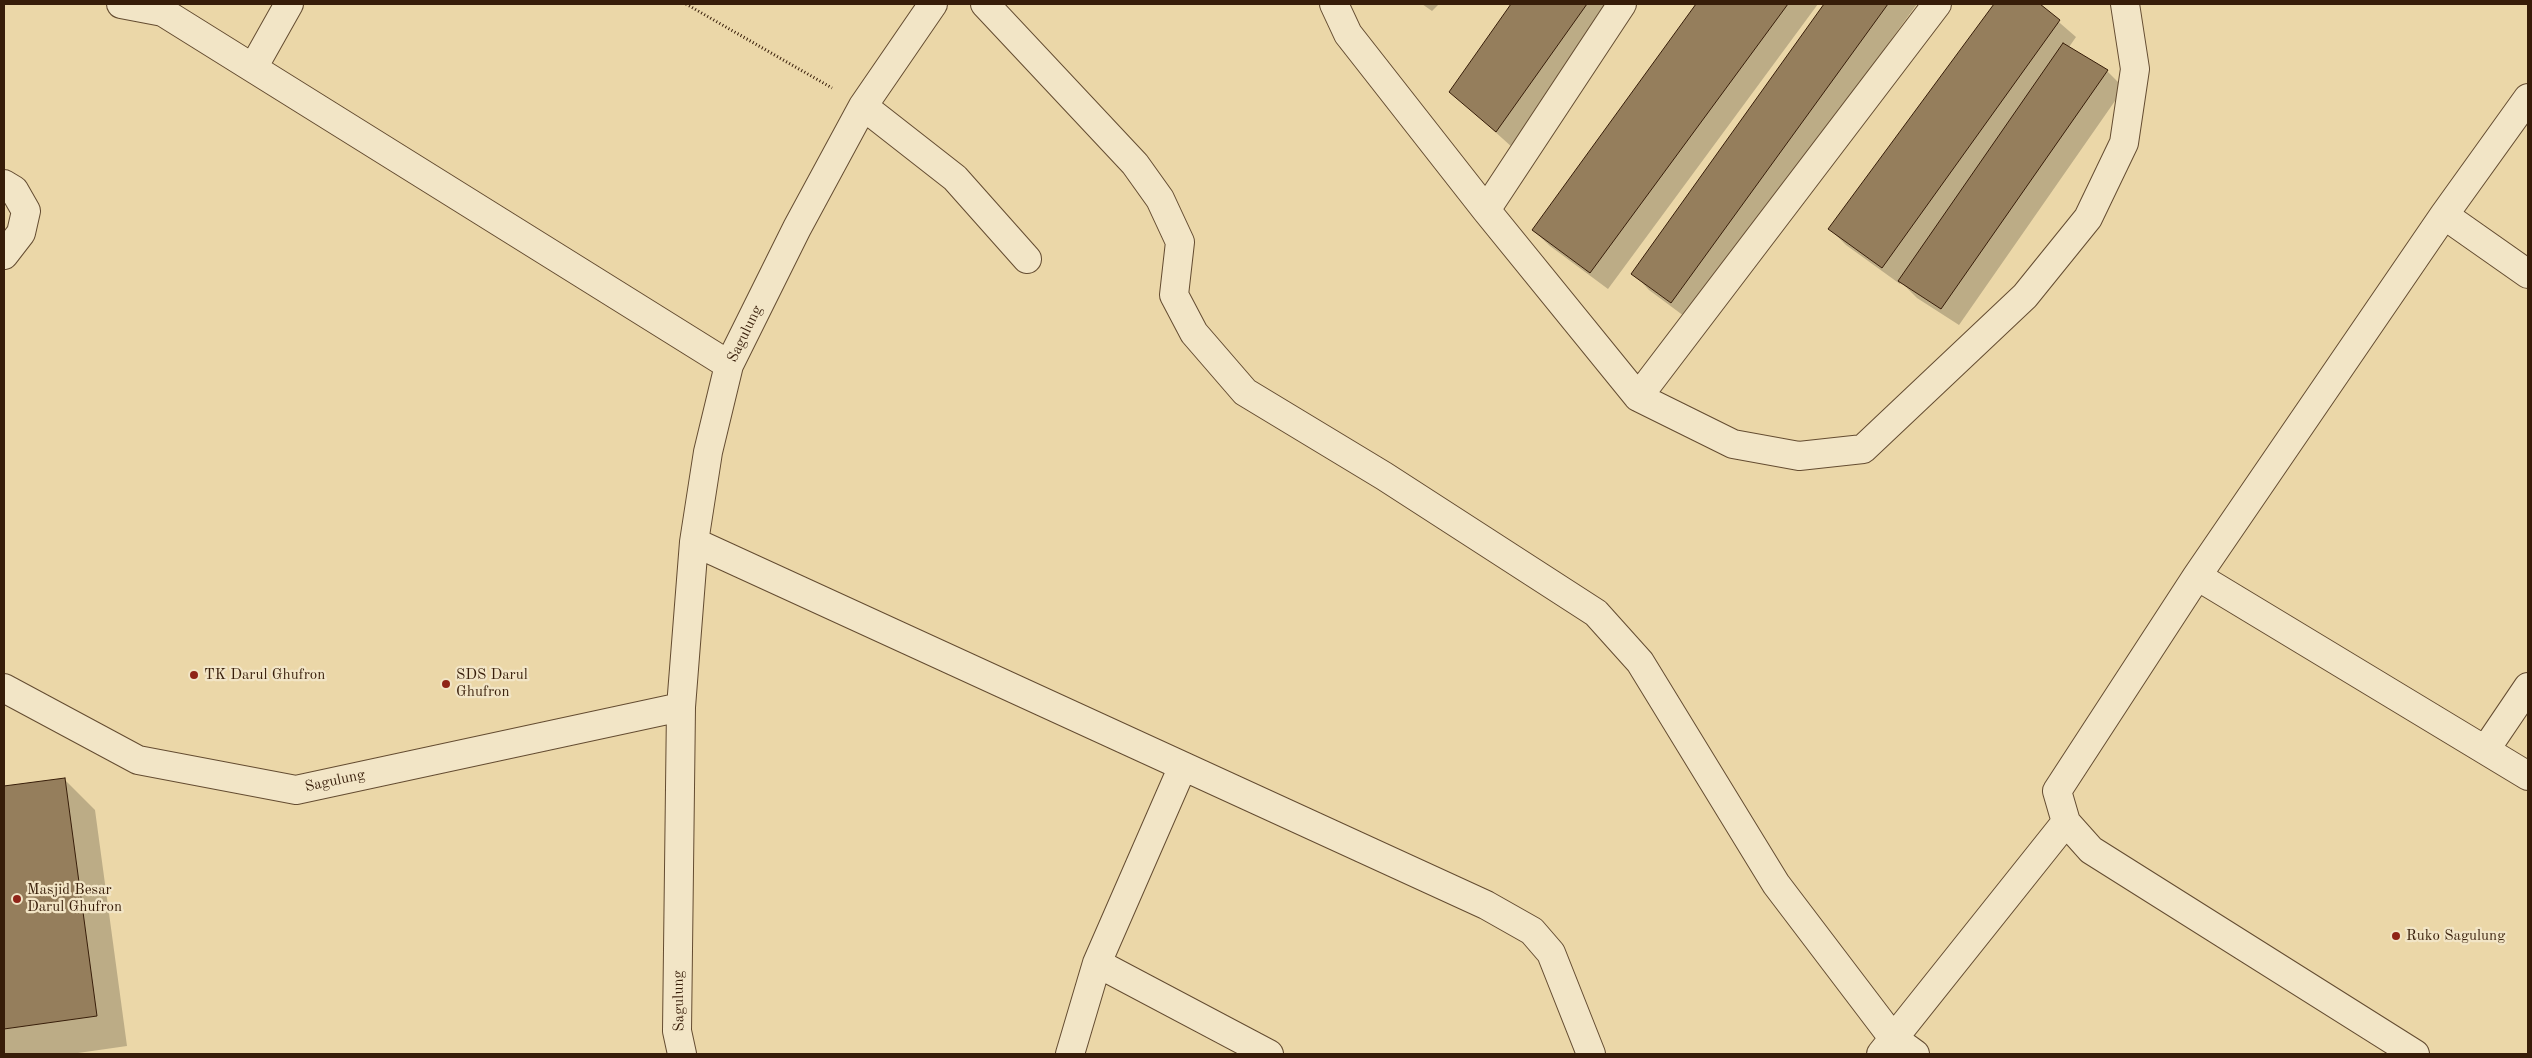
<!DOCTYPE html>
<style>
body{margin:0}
#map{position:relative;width:2532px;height:1058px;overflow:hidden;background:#ebd7a8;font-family:"Old Standard TT",serif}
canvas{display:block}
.frame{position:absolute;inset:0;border:5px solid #371d09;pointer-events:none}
</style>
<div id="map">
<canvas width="2532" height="1058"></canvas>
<div class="frame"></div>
</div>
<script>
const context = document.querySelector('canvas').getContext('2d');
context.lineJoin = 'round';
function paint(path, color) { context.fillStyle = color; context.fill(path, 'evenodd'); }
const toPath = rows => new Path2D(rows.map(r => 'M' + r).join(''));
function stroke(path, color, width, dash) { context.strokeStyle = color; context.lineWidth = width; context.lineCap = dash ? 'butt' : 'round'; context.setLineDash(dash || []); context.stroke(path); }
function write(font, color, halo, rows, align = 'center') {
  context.font = font + ' "Old Standard TT",serif'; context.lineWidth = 4.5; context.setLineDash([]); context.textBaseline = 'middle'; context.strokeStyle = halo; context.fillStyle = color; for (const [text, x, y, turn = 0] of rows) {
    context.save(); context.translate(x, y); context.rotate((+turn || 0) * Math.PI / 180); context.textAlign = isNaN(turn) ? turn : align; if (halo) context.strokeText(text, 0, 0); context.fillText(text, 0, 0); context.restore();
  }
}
const shadow = toPath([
 [1422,4,1439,4,1432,11],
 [1513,4,1616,4,1513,148,1451,92],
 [1698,4,1818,4,1608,289,1550,246,1533,230],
 [1826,4,1917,4,1688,319,1649,290,1633,273],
 [1996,4,2038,4,2076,37,2069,47,2107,71,2124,88,1959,325,1917,298,1901,282,1900,284,1846,245,1829,228],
 [64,779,95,810,127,1046,71,1054,4,1054,4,787]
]);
const building = toPath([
 [1511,4,1587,4,1496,132,1449,92,1511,4],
 [1696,4,1788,4,1590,273,1532,230,1696,4],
 [1824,4,1888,4,1671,303,1631,274,1824,4],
 [1994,4,2040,4,2060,20,1882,268,1828,229,1994,4],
 [2063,43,2108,70,1941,309,1898,281,2063,43],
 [65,778,97,1016,4,1029,4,786,65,778]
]);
const path = toPath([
 [686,4,832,88]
]);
const minor = toPath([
 [121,4,163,12],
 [156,4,163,12,729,365],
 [985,4,1135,164,1160,199,1180,242,1174,295,1194,333,1245,392,1384,476,1596,613,1640,662,1776,884,1893,1038,1915,1054],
 [1334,4,1348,34,1486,210,1638,397,1733,444,1799,456,1863,449,2025,296,2088,218,2124,143,2135,69,2125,4],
 [253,68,289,4],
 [863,106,955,178,1027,259],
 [4,184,14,190,26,211,21,233,4,255],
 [1486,210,1622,4],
 [2444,215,2528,274],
 [1638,397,1937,4],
 [694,542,1486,905,1532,931,1551,953,1591,1054],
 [2197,576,2528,776],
 [4,688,138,760,296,790,681,707],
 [2486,749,2528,687],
 [1097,963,1269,1054],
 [682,1054,677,1031,681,707,694,542,708,452,729,365,797,228,863,106,933,4],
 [1070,1054,1097,963,1183,766],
 [1881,1054,2066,822],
 [2415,1054,2091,850,2066,822,2057,791,2197,576,2444,215,2528,98]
]);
const markers = [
 [194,675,5,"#8f2418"],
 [446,684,5,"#8f2418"],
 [17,899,5,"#8f2418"],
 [2396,936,5,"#8f2418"]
];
const streetNames = [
 ["Sagulung",745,334,-64],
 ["Sagulung",335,781,-12],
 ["Sagulung",679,1001,-91]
];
const poiNames = [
 ["TK Darul Ghufron",204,675],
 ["SDS Darul",456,675],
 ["Ghufron",456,692],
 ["Masjid Besar",27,890],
 ["Darul Ghufron",27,907],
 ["Ruko Sagulung",2406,936]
];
paint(shadow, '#0003');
paint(building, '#957e5c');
stroke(building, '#371d09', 1);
stroke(minor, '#644c31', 30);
stroke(path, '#371d09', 3, [1, 2.5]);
stroke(minor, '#f2e5c6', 28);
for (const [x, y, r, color] of markers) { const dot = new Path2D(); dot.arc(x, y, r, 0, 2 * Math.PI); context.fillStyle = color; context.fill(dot); stroke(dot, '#f2e5c6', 2); }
write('15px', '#371d09', '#f2e5c6', streetNames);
write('15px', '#371d09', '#f2e5c6', poiNames, 'left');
</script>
